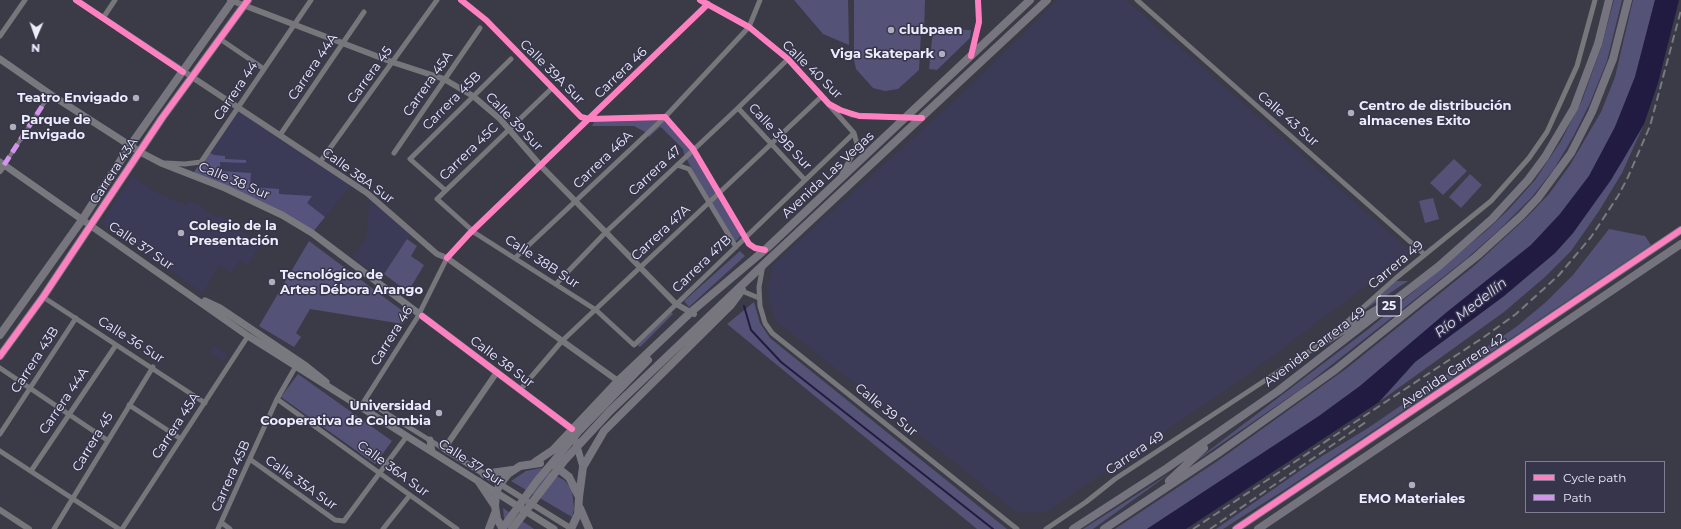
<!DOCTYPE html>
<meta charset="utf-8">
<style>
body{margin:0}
#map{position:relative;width:1681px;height:529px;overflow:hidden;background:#3b3a47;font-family:Montserrat,sans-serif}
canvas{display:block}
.legend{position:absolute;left:1525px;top:461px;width:140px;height:52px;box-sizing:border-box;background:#36354c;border:1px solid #7f7e92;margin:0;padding:5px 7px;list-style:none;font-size:12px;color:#ececfb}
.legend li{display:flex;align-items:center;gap:8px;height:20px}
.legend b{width:20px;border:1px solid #7f7e92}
.north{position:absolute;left:16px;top:16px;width:40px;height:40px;-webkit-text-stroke:3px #36354c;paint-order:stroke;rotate:182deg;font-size:11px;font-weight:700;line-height:16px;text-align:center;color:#ececfb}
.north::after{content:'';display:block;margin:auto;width:14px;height:18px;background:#ececfb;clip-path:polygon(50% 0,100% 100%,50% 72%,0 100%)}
</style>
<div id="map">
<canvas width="1681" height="529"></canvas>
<ul class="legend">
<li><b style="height:5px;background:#ff80c0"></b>Cycle path</li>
<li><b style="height:5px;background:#d193ec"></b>Path</li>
</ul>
<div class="north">N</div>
</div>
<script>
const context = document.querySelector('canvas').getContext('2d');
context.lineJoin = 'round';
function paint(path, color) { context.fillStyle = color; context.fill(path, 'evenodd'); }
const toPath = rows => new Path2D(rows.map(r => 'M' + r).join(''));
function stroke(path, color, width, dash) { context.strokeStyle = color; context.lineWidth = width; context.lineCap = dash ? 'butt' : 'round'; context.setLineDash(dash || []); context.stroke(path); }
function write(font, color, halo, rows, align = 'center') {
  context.font = font + ' Montserrat,sans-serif'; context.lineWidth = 3; context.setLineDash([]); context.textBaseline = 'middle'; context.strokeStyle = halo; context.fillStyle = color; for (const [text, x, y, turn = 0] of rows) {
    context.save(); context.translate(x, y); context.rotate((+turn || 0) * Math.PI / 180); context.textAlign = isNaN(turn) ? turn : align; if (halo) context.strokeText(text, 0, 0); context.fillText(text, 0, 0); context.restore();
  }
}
const built = toPath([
 [1058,0,1126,0,1411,252,1250,373,1046,512,1018,513,776,321,770,304,768,290,773,265,963,93],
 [238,107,353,183,312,233,192,175],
 [132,176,161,195,187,205,189,201,202,206,202,208,217,218,219,215,261,244,248,265,240,260,231,273,219,265,203,293,101,223],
 [370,199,413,232,381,278,353,257,366,239],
 [214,345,228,355,224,361,209,352]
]);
const green = toPath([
 [794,0,848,0,849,45,823,34],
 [854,0,925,0,924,33,921,33,919,70,898,89,885,91,873,88,856,69,854,60],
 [1614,0,1622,0,1607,61,1590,103,1573,137,1554,169,1532,197,1499,230,1466,259,1301,389,1186,468,1371,327,1487,230,1509,209,1535,180,1561,141,1583,98,1601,48],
 [1633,0,1655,0,1635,77,1615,127,1589,176,1560,214,1531,245,1447,312,1360,386,1319,416,1147,529,1115,529,1219,460,1347,368,1474,266,1527,217,1549,194,1570,165,1601,112,1615,77],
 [933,29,971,30,970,38,937,70,929,69],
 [664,117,693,149,743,234,734,243,712,208,684,154,683,149,662,128,660,127,649,137,645,132,634,126,592,126,595,120],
 [1644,124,1622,173,1599,211,1571,251,1545,277,1504,312,1379,402,1415,362,1504,296,1555,253,1573,233,1622,162],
 [1454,159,1467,171,1443,195,1430,183],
 [1470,174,1482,185,1461,208,1449,197],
 [1433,198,1439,219,1425,223,1419,201],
 [1609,229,1645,236,1651,245,1289,487,1223,529,1216,529,1311,463,1368,428,1516,327,1546,302,1573,275],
 [407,239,417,246,411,256,424,265,408,292,384,274],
 [309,241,408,315,403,324,310,309,296,333,301,337,294,347,259,326],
 [740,251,745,256,689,307,684,301],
 [1396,281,1408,281,1360,313],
 [754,302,760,323,770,338,1007,529,977,529,727,324],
 [671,312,673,314,640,347,637,345],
 [298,374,392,441,375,464,281,397],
 [541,468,564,480,572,489,574,509,572,517,511,481,526,471],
 [1172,472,1093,529,1083,529],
 [503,508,534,529,511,529,504,518]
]);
const forest = toPath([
 [208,152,214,155,225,156,225,159,246,160,246,163,220,162,220,171,251,173,250,187,279,189,279,194,312,196,307,203,325,217,312,233,192,175]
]);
const water = toPath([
 [1655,0,1679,0,1658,83,1644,124,1611,180,1573,233,1555,253,1504,296,1415,362,1379,402,1186,529,1147,529,1319,416,1360,386,1447,312,1531,245,1560,214,1589,176,1615,127,1635,77]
]);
const stream = toPath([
 [744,306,751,330,781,362,993,529]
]);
const pedestrian = toPath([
 [4,165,50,94]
]);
const minor = toPath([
 [461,0,486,20,581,117,589,119,665,117,693,149,749,244,755,248,765,250],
 [700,0,749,27,788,59,854,133,857,144,854,152,842,174],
 [1137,0,1424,254],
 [103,18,115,0],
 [0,36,25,0],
 [220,39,264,69],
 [972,54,979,22,978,0],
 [552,88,437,199,475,233,596,310,634,345,854,133],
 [833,106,852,115,921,118],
 [738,108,805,180],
 [280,135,364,12],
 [394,153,480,28],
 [320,162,437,0],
 [166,163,185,164,201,162,311,0],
 [677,165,689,169,736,247],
 [445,190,410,159,511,59],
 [515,258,665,117,749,27,760,0],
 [763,265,759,287,760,306,765,323,772,333,1017,529],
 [556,284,606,232,738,108,788,59],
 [742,291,759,298],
 [43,297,205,403],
 [1339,329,1396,278,1491,201,1529,158,1547,132,1577,66,1595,0],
 [0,368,107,440],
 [520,390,562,341,822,96],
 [277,399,457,529],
 [365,400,444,449],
 [129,405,181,439],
 [361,406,417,318,447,258,469,234,708,4],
 [0,434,76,318],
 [0,451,119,529],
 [251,460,335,520,344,521,407,436],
 [31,471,116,345],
 [222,523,230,529],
 [54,529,153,367],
 [122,529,248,336],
 [218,529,277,399,296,366],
 [383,529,410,495],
 [1046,529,1086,502,1115,479,1322,343]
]);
const tertiary = toPath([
 [76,0,367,193,437,254,447,258,618,381],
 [230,0,392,62,444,79,473,96,500,119,540,165,676,304,694,314],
 [0,171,4,165],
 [497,372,444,449,572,529],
 [0,510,29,529]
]);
const secondary = toPath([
 [0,59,53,96,140,152,161,163,225,188,282,215,312,233,572,429,583,467],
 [0,162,248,336,554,529],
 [205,301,220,308,306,366,326,382],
 [430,440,432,452]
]);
const primary = toPath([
 [0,335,82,220,130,146,233,0],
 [0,356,43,297,162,118,248,0],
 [535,462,553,450,618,381,691,312,767,248,1030,0],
 [555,466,569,477,579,497,578,514,571,529],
 [484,474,512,470],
 [479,482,495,506],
 [579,497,583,467,604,431,731,305,742,290],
 [580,508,589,529],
 [489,529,495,513],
 [502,529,537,481,579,431,648,360],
 [503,529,497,519,495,506,496,493,500,484,508,474,520,466,540,463],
 [512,529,564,461,610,411,763,265,1047,0]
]);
const trunk = toPath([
 [1320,344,1378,309],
 [1169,481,1204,448],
 [1073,529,1167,468,1278,391,1439,266,1492,219,1528,180,1545,157,1574,108,1598,44,1609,0],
 [1104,529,1217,454,1335,370,1477,256,1521,216,1538,198,1571,153,1592,112,1613,59,1628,0],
 [1236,529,1681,230],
 [1258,529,1681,244]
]);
const rail = toPath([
 [1193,529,1484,337,1516,314,1559,275,1591,237,1618,196,1628,177,1650,126,1681,10],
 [1210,529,1366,422]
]);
const quiet = toPath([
 [4,165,50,94]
]);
const cycleway = toPath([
 [76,0,183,72],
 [461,0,486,20,581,117,589,119,665,117,693,149,749,244,755,248,765,250],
 [700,0,749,27,788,59,829,104,840,110,859,116,922,118],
 [971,56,979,22,978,0],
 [447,258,469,234,708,4],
 [422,316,572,429],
 [0,356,43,297,162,118,248,0],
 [1236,529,1681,230]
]);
const markers = [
 [891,30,4,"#aeaebc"],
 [942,54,4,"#aeaebc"],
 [136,98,4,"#aeaebc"],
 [1351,113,4,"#aeaebc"],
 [13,127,4,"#aeaebc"],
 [181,233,4,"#aeaebc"],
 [272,282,4,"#aeaebc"],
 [439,413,4,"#aeaebc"],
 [1412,485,4,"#aeaebc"]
];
const shields = [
 [1389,306,24]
];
const shieldNames = [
 ["25",1389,306]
];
const poiNames = [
 ["clubpaen",899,30],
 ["Viga Skatepark",934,54,"right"],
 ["Teatro Envigado",128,98,"right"],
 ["Centro de distribución",1359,106],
 ["almacenes Exito",1359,121],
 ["Parque de",21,120],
 ["Envigado",21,135],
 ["Colegio de la",189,226],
 ["Presentación",189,241],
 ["Tecnológico de",280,275],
 ["Artes Débora Arango",280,290],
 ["Universidad",431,406,"right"],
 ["Cooperativa de Colombia",431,421,"right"],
 ["EMO Materiales",1412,499,"center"]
];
const streetNames = [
 ["Carrera 44A",313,67,-56],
 ["Calle 40 Sur",812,70,44],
 ["Calle 39A Sur",552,72,45],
 ["Carrera 46",621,73,-44],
 ["Carrera 45",370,75,-54],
 ["Carrera 45A",428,84,-55],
 ["Carrera 44",236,91,-56],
 ["Carrera 45B",452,101,-45],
 ["Calle 43 Sur",1288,119,41],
 ["Calle 39 Sur",514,122,46],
 ["Calle 39B Sur",780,137,47],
 ["Carrera 45C",469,152,-44],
 ["Carrera 46A",603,160,-44],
 ["Carrera 43A",114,171,-57],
 ["Carrera 47",655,171,-43],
 ["Avenida Las Vegas",828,175,-43],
 ["Calle 38A Sur",358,176,36],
 ["Calle 38 Sur",234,181,23],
 ["Carrera 47A",661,233,-43],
 ["Calle 37 Sur",141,246,34],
 ["Calle 38B Sur",542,262,33],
 ["Carrera 47B",702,264,-44],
 ["Carrera 49",1396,265,-40],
 ["Carrera 46",392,336,-58],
 ["Calle 36 Sur",131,340,32],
 ["Avenida Carrera 49",1315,347,-37],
 ["Carrera 43B",35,360,-57],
 ["Calle 38 Sur",502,362,37],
 ["Avenida Carrera 42",1453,371,-34],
 ["Carrera 44A",64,401,-56],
 ["Calle 39 Sur",886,410,39],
 ["Carrera 45A",176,426,-57],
 ["Carrera 45",93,442,-59],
 ["Carrera 49",1135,453,-34],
 ["Calle 37 Sur",471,463,33],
 ["Calle 36A Sur",393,469,36],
 ["Carrera 45B",231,476,-66],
 ["Calle 35A Sur",301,483,35]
];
const waterNames = [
 ["Río Medellín",1471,308,-38]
];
paint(built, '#3c3b57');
paint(green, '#545277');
paint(forest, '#56537e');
paint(water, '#211b42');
stroke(stream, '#211b42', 2);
stroke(pedestrian, '#76767b', 4);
stroke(minor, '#76767b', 5);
stroke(tertiary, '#76767b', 6);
stroke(secondary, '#78787f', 7);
stroke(primary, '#77767e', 8);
stroke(trunk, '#75747e', 8);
stroke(rail, '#797980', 2, [8, 4]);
stroke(quiet, '#d193ec', 5, [10, 5]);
stroke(cycleway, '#ff80c0', 6);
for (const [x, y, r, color] of markers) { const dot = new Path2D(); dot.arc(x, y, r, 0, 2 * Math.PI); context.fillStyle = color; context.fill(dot); stroke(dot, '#36354c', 1.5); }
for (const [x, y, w] of shields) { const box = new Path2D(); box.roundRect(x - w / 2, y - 10, w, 20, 3); context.fillStyle = '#36354c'; context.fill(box); stroke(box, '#ececfb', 1); }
write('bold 12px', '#ececfb', null, shieldNames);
write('bold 13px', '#ececfb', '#36354c', poiNames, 'left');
write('13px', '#ececfb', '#36354c', streetNames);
write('italic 14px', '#d7d7f6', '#36354c', waterNames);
</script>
